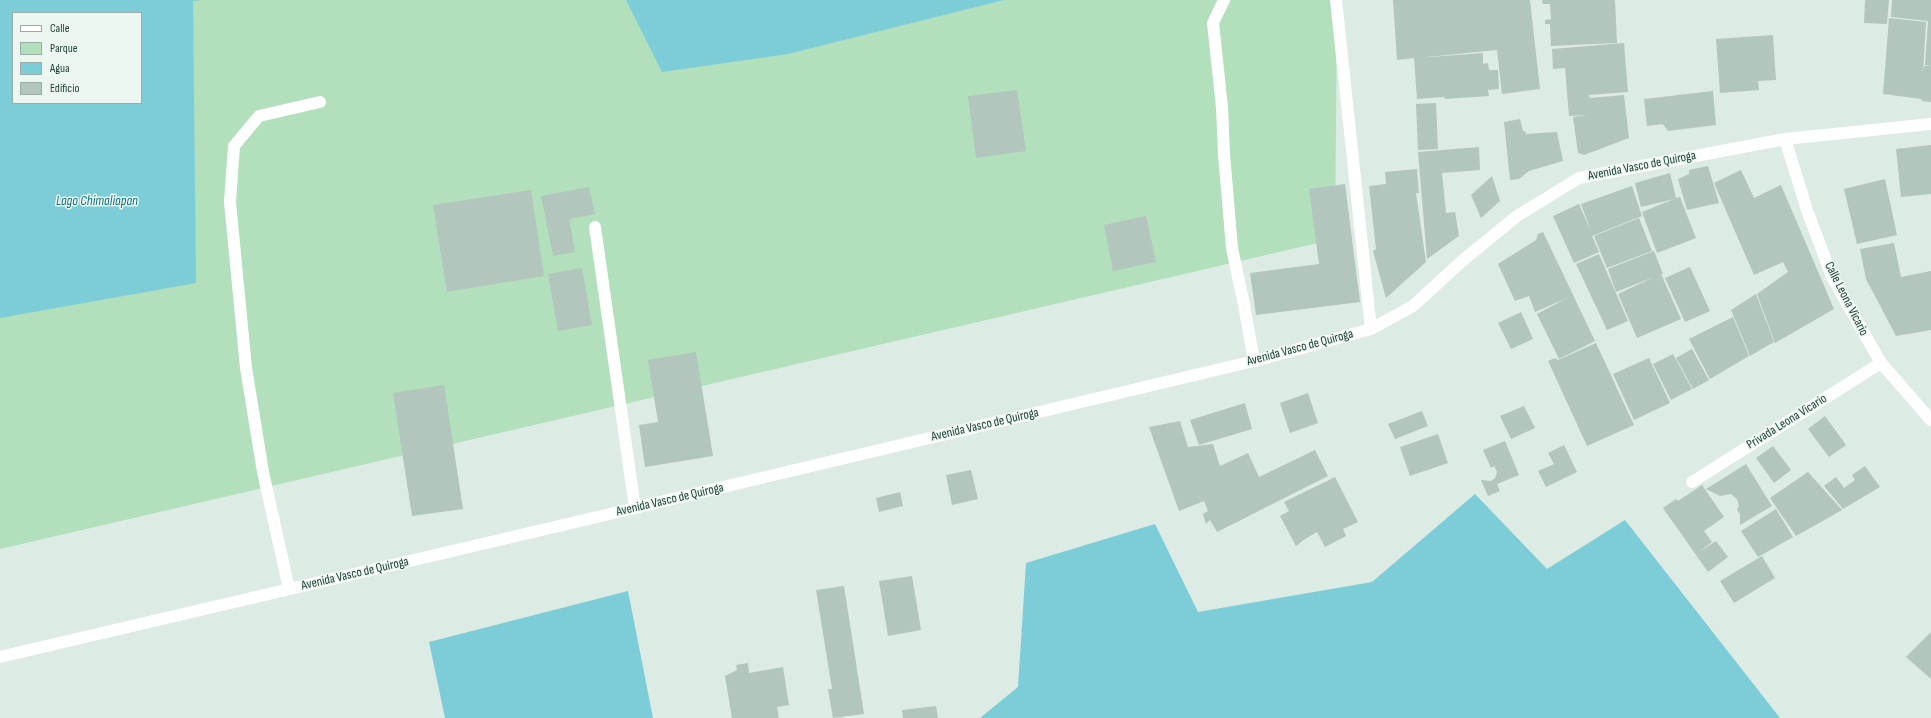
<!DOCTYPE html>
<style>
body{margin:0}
#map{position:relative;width:1931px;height:718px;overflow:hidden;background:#dcebe4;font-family:"Sofia Sans Condensed",sans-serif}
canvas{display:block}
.legend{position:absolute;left:12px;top:12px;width:130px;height:92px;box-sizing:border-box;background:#edf7f2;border:1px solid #9aaca5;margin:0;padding:5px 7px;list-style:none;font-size:12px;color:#1d3c32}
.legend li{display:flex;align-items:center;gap:8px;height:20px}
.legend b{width:20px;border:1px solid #9aaca5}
</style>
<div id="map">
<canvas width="1931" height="718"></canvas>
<ul class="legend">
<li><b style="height:5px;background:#fff"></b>Calle</li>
<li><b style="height:11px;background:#b2dfbc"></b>Parque</li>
<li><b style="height:11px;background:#7dcdd8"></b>Agua</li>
<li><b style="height:11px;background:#b2c6bd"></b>Edificio</li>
</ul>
</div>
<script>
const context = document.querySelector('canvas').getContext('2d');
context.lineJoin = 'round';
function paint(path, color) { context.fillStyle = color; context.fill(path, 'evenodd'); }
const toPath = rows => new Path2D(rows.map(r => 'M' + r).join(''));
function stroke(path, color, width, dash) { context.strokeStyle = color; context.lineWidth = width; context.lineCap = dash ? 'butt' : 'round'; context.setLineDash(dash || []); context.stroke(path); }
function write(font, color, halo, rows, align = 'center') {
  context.font = font + ' "Sofia Sans Condensed",sans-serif'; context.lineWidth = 3; context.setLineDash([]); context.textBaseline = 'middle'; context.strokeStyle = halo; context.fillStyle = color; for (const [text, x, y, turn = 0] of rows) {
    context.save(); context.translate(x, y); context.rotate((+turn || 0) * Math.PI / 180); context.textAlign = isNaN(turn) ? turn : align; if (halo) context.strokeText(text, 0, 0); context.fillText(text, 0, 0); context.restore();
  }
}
const green = toPath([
 [0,0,1337,0,1335,239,0,549],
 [13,13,141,13,141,103,13,103]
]);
const water = toPath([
 [0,0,201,0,193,1,196,283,0,318],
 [13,13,141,13,141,103,13,103],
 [626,0,1004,0,788,54,662,72],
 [1475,494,1547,569,1625,520,1780,718,980,718,1018,687,1026,563,1155,524,1198,612,1372,582],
 [628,591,653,718,445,718,429,642]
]);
const building = toPath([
 [1393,0,1530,0,1540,89,1502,94,1497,50,1417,58,1483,53,1483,64,1488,63,1489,70,1498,70,1499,89,1488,90,1489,96,1445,99,1444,97,1417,99,1414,58,1397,60],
 [1542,0,1615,0,1617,43,1551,46,1550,24,1545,24,1545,20,1551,19,1550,4,1543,4],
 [1865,0,1889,0,1887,24,1864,23],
 [1892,0,1931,0,1931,66,1925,65,1928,21,1891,17],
 [1889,18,1926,22,1923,73,1924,66,1931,66,1931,102,1921,101,1922,99,1883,94],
 [1773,35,1776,80,1758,81,1759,90,1720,93,1716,39],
 [1624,43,1628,92,1589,95,1590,98,1624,95,1629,138,1584,155,1578,153,1573,117,1587,115,1569,116,1565,68,1553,69,1552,49],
 [1017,90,1026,151,976,158,968,96],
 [1713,91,1716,125,1668,131,1663,124,1647,126,1644,99],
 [1436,103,1438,149,1418,150,1416,104],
 [1520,119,1523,131,1526,132,1526,134,1557,132,1563,161,1529,171,1519,179,1510,180,1504,122],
 [1931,145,1931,194,1901,197,1896,149],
 [1479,147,1480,170,1442,173,1446,213,1455,212,1459,236,1427,259,1418,152],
 [1708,166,1719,203,1687,210,1678,179,1689,174,1689,170],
 [1417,169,1419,193,1416,193,1426,262,1386,298,1373,251,1376,249,1369,186,1386,184,1385,172],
 [1741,170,1754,198,1781,185,1834,309,1775,343,1757,294,1788,272,1783,262,1754,275,1714,183],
 [1670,173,1676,198,1680,197,1696,238,1657,253,1642,212,1674,199,1641,207,1635,183],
 [1492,176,1500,201,1481,218,1471,195],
 [1885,179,1897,235,1857,244,1844,189],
 [1345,184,1360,302,1256,315,1250,273,1319,264,1309,189],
 [1632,186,1642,216,1592,236,1599,252,1574,263,1553,216,1579,204,1591,232,1581,204],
 [589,187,595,214,569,219,575,252,553,256,541,196],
 [531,190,544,276,447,292,433,205],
 [1146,216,1156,262,1113,271,1104,225],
 [1639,218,1652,251,1607,268,1594,236],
 [1543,232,1595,341,1559,359,1537,314,1567,298,1535,312,1529,296,1515,301,1498,264,1536,240,1538,234],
 [1894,243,1901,277,1931,271,1931,330,1896,336,1866,279,1860,249],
 [1654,251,1663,274,1661,274,1681,319,1637,338,1618,294,1654,277,1616,292,1608,269],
 [1599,254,1628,321,1607,330,1576,264],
 [1690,267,1710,311,1685,322,1665,278],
 [582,268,592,325,558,331,548,274],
 [1756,294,1774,342,1750,356,1731,310],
 [1521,312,1533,339,1511,349,1498,323],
 [1733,317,1749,356,1710,379,1689,339],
 [1596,343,1634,425,1587,446,1548,361,1555,358,1558,360],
 [1692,349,1709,380,1693,389,1676,358],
 [696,352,713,456,645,467,639,425,658,422,648,360],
 [1673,354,1692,389,1671,400,1653,364],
 [1649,358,1670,403,1634,420,1613,374],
 [444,385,463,509,412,516,393,393],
 [1308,393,1318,423,1290,433,1280,403],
 [1245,403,1252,429,1199,445,1190,420],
 [1524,406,1535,428,1511,439,1500,416],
 [1422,411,1428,426,1395,439,1388,424],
 [1825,416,1846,445,1829,457,1808,429],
 [1180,421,1188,447,1213,444,1220,466,1248,453,1259,477,1315,450,1328,476,1217,532,1210,520,1206,524,1203,514,1208,511,1204,501,1179,511,1149,427],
 [1438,434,1448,463,1410,476,1400,447],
 [1505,441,1519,475,1497,484,1500,491,1488,496,1481,480,1491,481,1495,478,1497,472,1494,466,1491,468,1483,450],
 [1564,445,1577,472,1546,487,1538,471,1554,464,1548,453],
 [1773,446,1791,470,1774,483,1756,458],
 [1746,464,1772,506,1740,525,1740,514,1737,510,1739,505,1737,499,1731,494,1720,496,1706,489],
 [1865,466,1880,487,1843,509,1824,486,1836,477,1844,488,1855,480,1852,475],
 [971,470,978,499,952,505,946,475],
 [1808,472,1842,510,1796,536,1770,498],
 [1335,477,1358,522,1343,529,1346,536,1325,547,1317,532,1305,539,1296,546,1280,516,1289,511,1284,502],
 [1702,485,1724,517,1704,531,1712,542,1699,552,1716,541,1728,557,1708,572,1663,508,1676,499,1678,501],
 [900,492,903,506,879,512,876,498],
 [1776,509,1793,537,1758,557,1741,531],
 [1762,556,1775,578,1734,603,1720,581],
 [912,576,921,630,888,636,879,581],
 [844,586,864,714,833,718,828,689,832,689,816,590],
 [1931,632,1931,679,1906,657],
 [748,663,749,673,783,667,789,705,777,707,779,718,732,718,725,676,737,670,736,665],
 [936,706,938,718,903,718,902,710]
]);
const service = toPath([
 [1224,0,1213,23,1222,107,1224,154,1232,248,1244,305,1254,361],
 [1336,0,1371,329],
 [595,227,635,508],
 [1692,482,1881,363],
 [289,589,263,472,246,368,230,202,234,146,259,116,320,102]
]);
const minor = toPath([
 [1785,139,1807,210,1832,277,1881,363,1931,420]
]);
const tertiary = toPath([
 [0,657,559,526,1254,361,1371,329,1413,306,1462,261,1517,216,1579,178,1785,139,1931,124]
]);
const streetNames = [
 ["Avenida Vasco de Quiroga",1642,166,-11],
 ["Calle Leona Vicario",1846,299,63],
 ["Avenida Vasco de Quiroga",1300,348,-15],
 ["Privada Leona Vicario",1787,422,-32],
 ["Avenida Vasco de Quiroga",985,425,-13],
 ["Avenida Vasco de Quiroga",670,500,-13],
 ["Avenida Vasco de Quiroga",355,574,-13]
];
const waterNames = [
 ["Lago Chimaliapan",97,201]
];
paint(green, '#b2dfbc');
paint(water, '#7dcdd8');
paint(building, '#b2c6bd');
stroke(service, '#fff', 12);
stroke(minor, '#fff', 12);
stroke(tertiary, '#fff', 12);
write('13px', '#1d3c32', '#edf7f2', streetNames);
write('italic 14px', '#11707e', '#edf7f2', waterNames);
</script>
